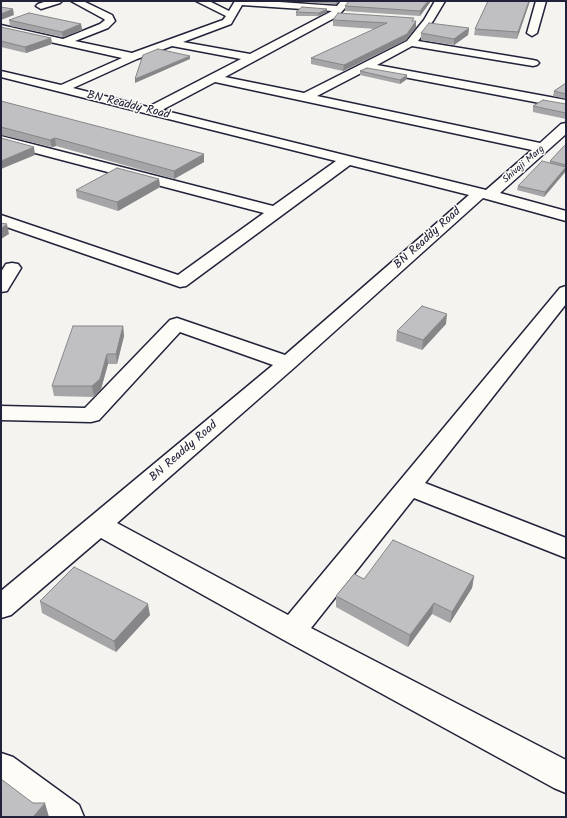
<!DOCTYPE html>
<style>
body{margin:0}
#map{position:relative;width:567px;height:818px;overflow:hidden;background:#f4f3ef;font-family:Kalam,sans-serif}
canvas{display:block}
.frame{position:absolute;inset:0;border:2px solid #22223b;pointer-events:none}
</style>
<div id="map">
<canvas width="567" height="818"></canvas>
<div class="frame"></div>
</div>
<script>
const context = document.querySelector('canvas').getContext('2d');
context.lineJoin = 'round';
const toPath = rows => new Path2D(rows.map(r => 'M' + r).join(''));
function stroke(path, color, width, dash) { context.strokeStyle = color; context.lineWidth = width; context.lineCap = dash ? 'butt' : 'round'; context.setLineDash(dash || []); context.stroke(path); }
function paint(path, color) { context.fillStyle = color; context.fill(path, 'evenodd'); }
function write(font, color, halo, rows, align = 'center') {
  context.font = font + ' Kalam,sans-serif'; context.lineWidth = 3; context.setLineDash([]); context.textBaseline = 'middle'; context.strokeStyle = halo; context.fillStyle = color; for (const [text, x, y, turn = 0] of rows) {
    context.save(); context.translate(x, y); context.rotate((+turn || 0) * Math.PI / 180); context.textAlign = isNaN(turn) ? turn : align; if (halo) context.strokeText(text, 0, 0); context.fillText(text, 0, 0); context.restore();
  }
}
const minor = toPath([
 [47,1,62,1,60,3,41,9,36,6,38,4,47,1],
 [71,1,83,1,112,15,115,21,108,28,75,41,132,53,223,20,226,16,196,1,209,1,229,11,235,1,265,1,337,6,341,1,351,1,338,16,225,77,304,93,407,41,424,20,435,1,445,1,433,21,418,41,533,60,537,61,539,63,537,65,533,66,412,46,377,65,566,100,566,108,367,70,317,96,540,143,561,124,566,123,566,134,500,193,566,211,566,221,483,198,295,367,117,523,288,615,560,288,566,286,566,304,425,483,566,538,566,558,414,498,311,628,566,760,566,793,554,788,282,639,101,538,11,615,1,618,1,591,273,365,180,332,99,420,91,422,1,420,1,406,85,408,170,320,177,318,285,355,469,195,350,165,186,286,180,287,1,225,1,215,178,275,264,213,1,144,1,136,273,206,336,161,1,77,1,71,61,85,122,58,1,31,1,25,63,39,100,24,105,20,104,19,71,1],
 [242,5,332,11,250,54,183,42,231,24,242,5],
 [172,46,241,59,148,107,73,88,137,59,172,46],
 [215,82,532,150,486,190,162,110,215,82],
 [536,1,546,1,537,33,532,36,527,33,536,1],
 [12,263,18,264,21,268,7,291,1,292,1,272,6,264,12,263],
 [1,753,13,757,79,805,84,817,39,817,1,788,1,753]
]);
const wall = toPath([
 [310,1,340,1,336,4,310,3],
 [431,1,420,16,345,11,345,6],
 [488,1,530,1,517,39,474,35,475,29],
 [327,9,327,12,318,16,296,16,296,12],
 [9,20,81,24,82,30,63,37,10,26],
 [333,20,414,21,416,27,406,40,343,71,311,64,311,58,375,29,333,26],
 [1,27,51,38,52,44,26,53,1,47],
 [469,28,468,35,454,45,421,40,421,33],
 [360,71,407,79,400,84,360,75],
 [566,83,566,99,553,96,554,91],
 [1,101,204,162,174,179,56,146,52,147,1,135],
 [566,104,566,119,533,112,533,106],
 [566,144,566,171,544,197,517,190,518,186,550,163,550,161],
 [159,179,160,187,118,211,77,198,76,190],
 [446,324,422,350,396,341,397,331],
 [123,326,124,336,117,364,108,364,101,389,94,397,54,396,52,386],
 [474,576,472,588,450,623,432,614,408,647,336,607,336,596],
 [40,601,150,615,116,652,42,613]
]);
const shadedWall = toPath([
 [336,1,340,1,336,4],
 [428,1,431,1,420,16,420,11],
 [529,1,530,1,517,39,518,32],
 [13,9,14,15,1,20,1,14],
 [327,9,327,12,318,16,319,13],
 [416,21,416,27,406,40,343,71,344,65],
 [81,24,82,30,63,37,62,32],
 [469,28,468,35,454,45,454,39],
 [51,38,52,44,26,53,25,47],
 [190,56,190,59,135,83,135,79],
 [407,75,407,79,400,84,400,80],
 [55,138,56,146,52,147,50,140],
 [34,147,35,155,1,169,1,161],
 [204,154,204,162,174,179,174,171],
 [566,167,566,171,544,197,545,192],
 [159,179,160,187,118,211,117,202],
 [7,224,9,234,1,239,1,229],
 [447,314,446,324,422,350,423,340],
 [123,326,124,336,117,364,116,354],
 [107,354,108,364,101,389,94,397,92,386],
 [474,576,472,588,450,623,452,612],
 [434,603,432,614,408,647,410,635],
 [148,604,150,615,116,652,114,641],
 [45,803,49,817,33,817]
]);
const building = toPath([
 [349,1,428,1,420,11,345,6,349,1],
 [488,1,529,1,518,32,475,29,488,1],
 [1,7,13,9,1,14,1,7],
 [302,7,327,9,319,13,296,12,302,7],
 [29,13,81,24,62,32,9,20,29,13],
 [338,13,414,18,412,21,416,21,407,34,344,65,311,58,387,23,333,20,338,13],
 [429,23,469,28,454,39,421,33,429,23],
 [1,27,51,38,25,47,1,41,1,27],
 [158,49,190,56,135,79,143,55,158,49],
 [367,68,407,75,400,80,360,71,367,68],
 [566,83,566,94,554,91,566,83],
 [543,100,566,104,566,113,533,106,543,100],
 [1,101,204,154,174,171,55,138,50,140,1,127,1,101],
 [1,138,34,147,1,161,1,138],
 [566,144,566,165,550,161,566,144],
 [542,161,566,167,545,192,518,186,542,161],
 [117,168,159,179,117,202,76,190,117,168],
 [1,223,7,224,1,229,1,223],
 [422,306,447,314,423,340,397,331,422,306],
 [73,326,123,326,116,354,107,354,100,379,92,386,52,386,73,326],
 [393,540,474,576,452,612,434,603,410,635,336,596,354,574,364,579,393,540],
 [74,567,148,604,114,641,40,601,74,567],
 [1,779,33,803,45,803,33,817,1,817,1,779]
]);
const farStreetnames = [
 ["Shivaji Marg",524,165,-41]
];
const streetNames = [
 ["BN Readdy Road",128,106,14],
 ["BN Readdy Road",428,239,-42],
 ["BN Readdy Road",184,452,-41]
];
stroke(minor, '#22223b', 3);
paint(minor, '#fdfcf7');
paint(wall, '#a5a4a7');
paint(shadedWall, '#868688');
paint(building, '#c0bfc2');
stroke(building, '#868688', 1);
write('10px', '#22223b', '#fdfcf7', farStreetnames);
write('12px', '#22223b', '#fdfcf7', streetNames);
</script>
